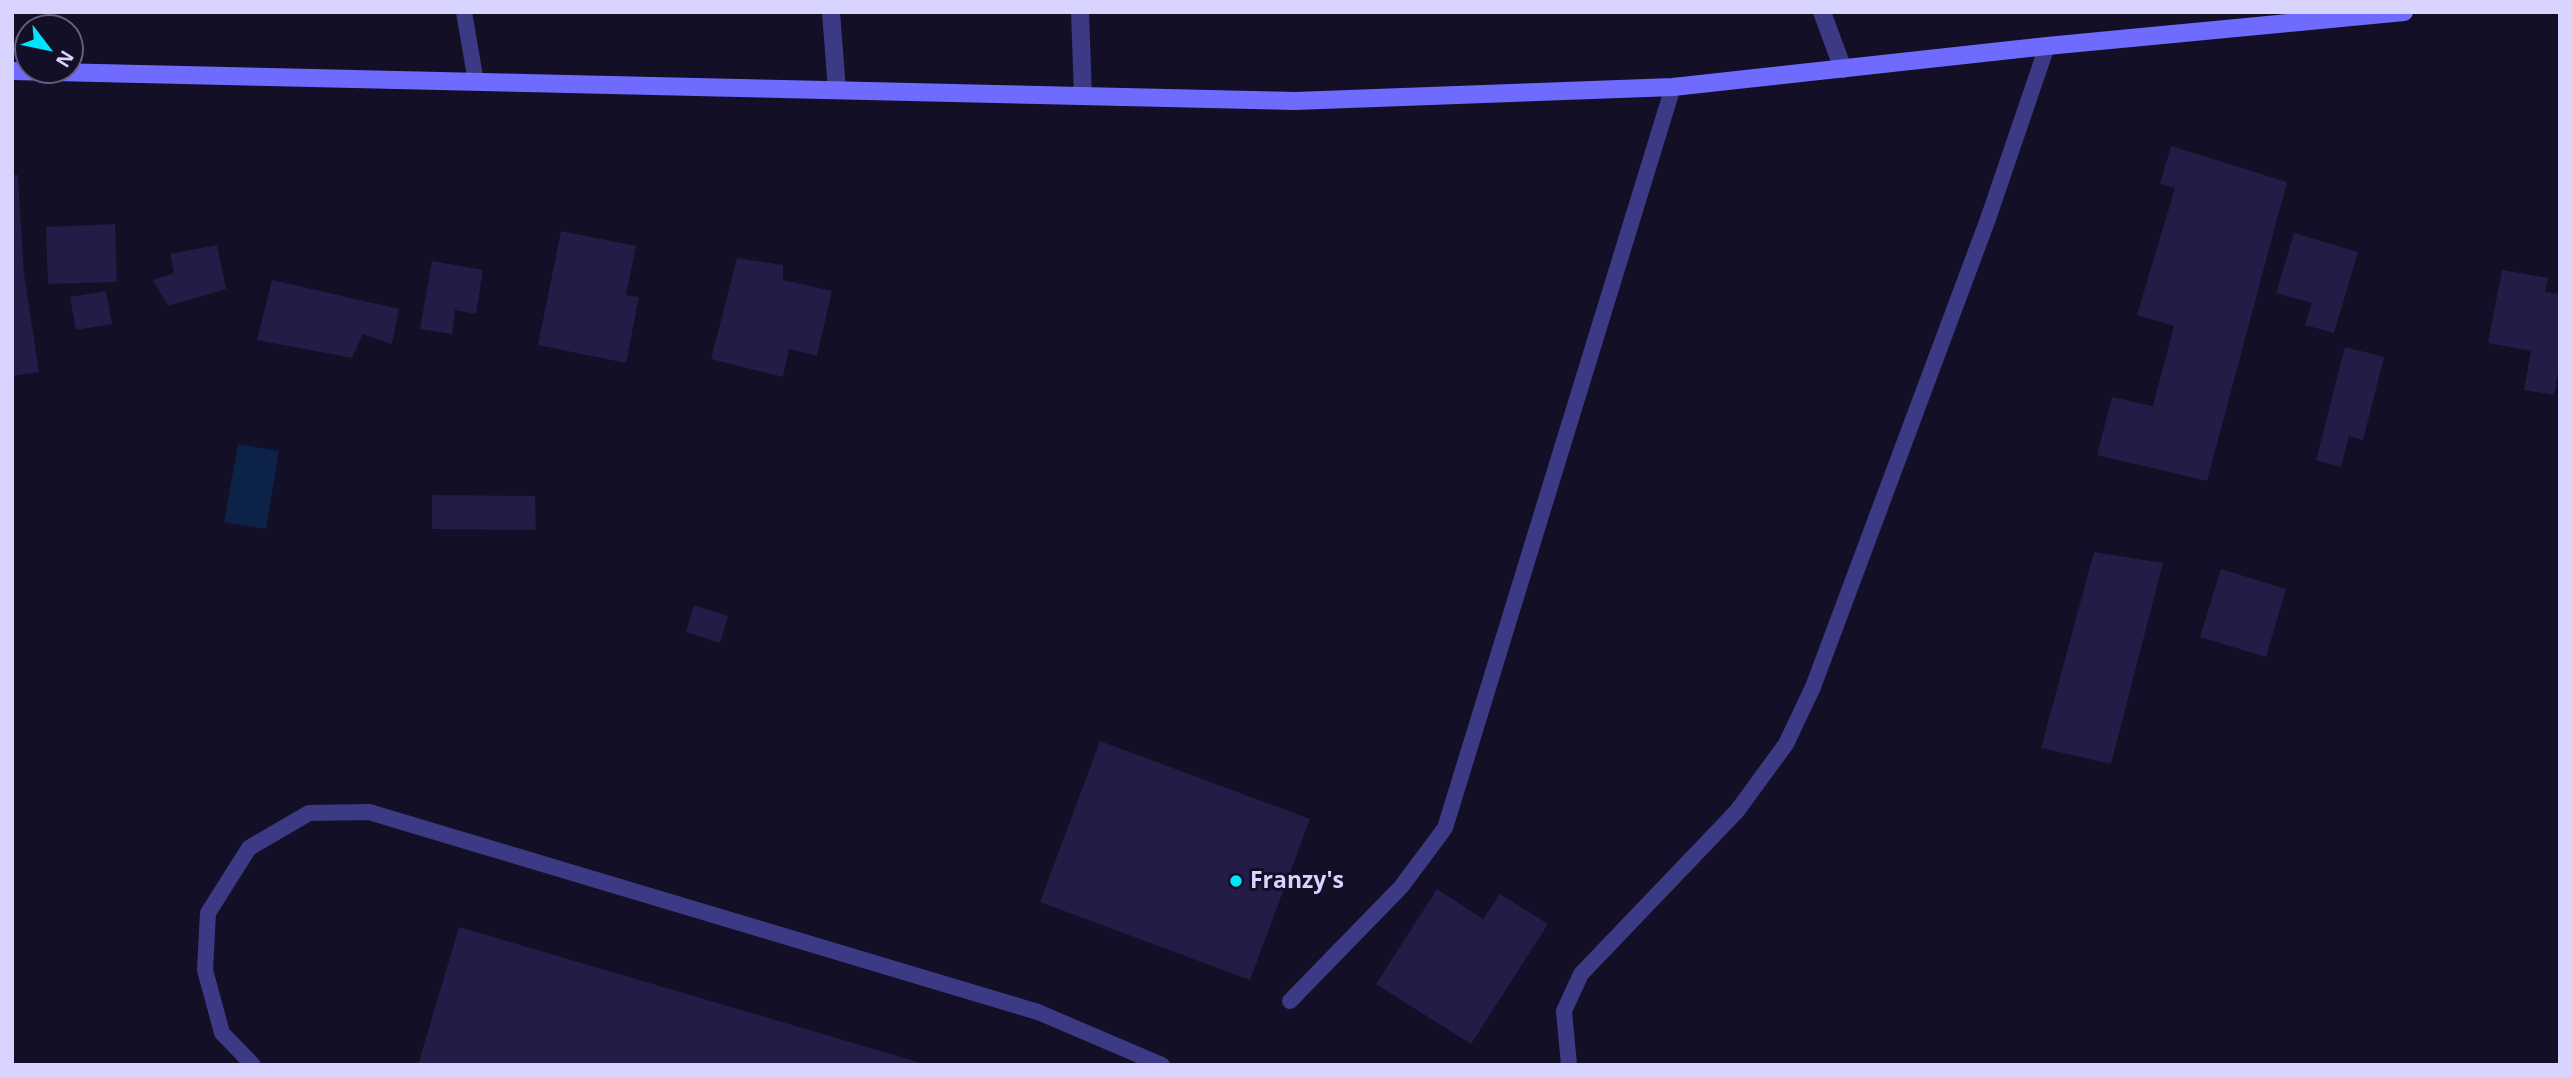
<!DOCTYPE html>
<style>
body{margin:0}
#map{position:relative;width:2572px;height:1077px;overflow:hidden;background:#130f26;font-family:"Open Sans",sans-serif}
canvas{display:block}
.frame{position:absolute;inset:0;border:14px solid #d9d4ff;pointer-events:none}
.north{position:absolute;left:14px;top:14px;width:70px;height:70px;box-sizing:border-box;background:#130f26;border:2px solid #625e7d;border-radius:50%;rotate:122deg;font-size:19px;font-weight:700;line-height:28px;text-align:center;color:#d9d4ff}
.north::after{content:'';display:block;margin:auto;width:24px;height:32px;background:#00e5ff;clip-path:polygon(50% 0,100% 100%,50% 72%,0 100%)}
</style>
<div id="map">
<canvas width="2572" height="1077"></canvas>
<div class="frame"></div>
<div class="north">N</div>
</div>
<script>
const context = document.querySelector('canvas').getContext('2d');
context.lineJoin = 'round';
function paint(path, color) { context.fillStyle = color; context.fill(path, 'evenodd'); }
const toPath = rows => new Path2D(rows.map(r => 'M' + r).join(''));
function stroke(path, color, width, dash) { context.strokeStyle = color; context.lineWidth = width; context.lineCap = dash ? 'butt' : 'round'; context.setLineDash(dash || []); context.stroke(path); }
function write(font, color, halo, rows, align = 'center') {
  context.font = font + ' "Open Sans",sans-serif'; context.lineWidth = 6; context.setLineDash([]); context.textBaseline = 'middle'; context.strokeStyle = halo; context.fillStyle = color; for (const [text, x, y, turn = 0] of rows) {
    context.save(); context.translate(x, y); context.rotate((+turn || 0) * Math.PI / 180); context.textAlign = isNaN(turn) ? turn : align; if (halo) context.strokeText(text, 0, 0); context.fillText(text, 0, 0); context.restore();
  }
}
const water = toPath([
 [238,444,279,451,266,529,224,522]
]);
const building = toPath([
 [2171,146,2287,182,2207,481,2097,455,2112,397,2153,406,2174,326,2137,315,2175,188,2160,184],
 [12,175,18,175,24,274,39,372,12,376],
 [115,224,117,282,48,284,46,227],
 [561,231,636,246,626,295,639,297,626,363,538,345],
 [2294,233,2358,252,2334,333,2305,325,2312,303,2276,293],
 [217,245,226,289,168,306,153,280,174,273,170,254],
 [737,258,783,265,783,280,832,291,817,356,789,349,783,377,711,359],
 [432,261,483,270,476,314,455,310,452,334,420,329],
 [2502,270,2548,278,2545,292,2560,294,2560,362,2554,395,2524,390,2531,351,2488,343],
 [272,280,399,309,392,344,363,334,352,358,257,340],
 [106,291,112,324,76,330,70,297],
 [2345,347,2384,357,2363,440,2349,436,2341,467,2316,460],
 [432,495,535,496,536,530,432,529],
 [2094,552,2163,563,2111,764,2041,748],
 [2221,569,2286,589,2266,657,2200,637],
 [694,605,728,616,720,643,686,632],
 [1100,741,1310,819,1250,980,1040,902],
 [1437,889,1483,919,1500,894,1548,924,1471,1044,1376,984],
 [459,927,918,1062,917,1065,418,1065]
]);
const lane = toPath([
 [464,12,476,82],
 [1290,1001,1401,887,1445,828,1673,87],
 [253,1065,222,1033,205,970,208,913,249,848,309,813,369,812,1038,1012,1162,1065],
 [1569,1065,1564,1011,1581,974,1737,811,1786,744,1813,687,1988,219,2047,46]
]);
const street = toPath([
 [831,12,837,90],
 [1080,12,1083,96],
 [1822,12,1843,69]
]);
const secondary = toPath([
 [12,71,1295,101,1673,87,2047,46,2404,12]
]);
const markers = [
 [1236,881,7,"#00e5ff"]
];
const poiNames = [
 ["Franzy's",1250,881]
];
paint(water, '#0c2248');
paint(building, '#241b47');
stroke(lane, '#3d3a85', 16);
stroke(street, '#3d3a85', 18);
stroke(secondary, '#6f6bff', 18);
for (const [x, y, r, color] of markers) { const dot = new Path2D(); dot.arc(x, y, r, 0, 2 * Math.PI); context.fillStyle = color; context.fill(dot); stroke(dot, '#130f26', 2.5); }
write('bold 23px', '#d9d4ff', '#130f26', poiNames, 'left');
</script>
